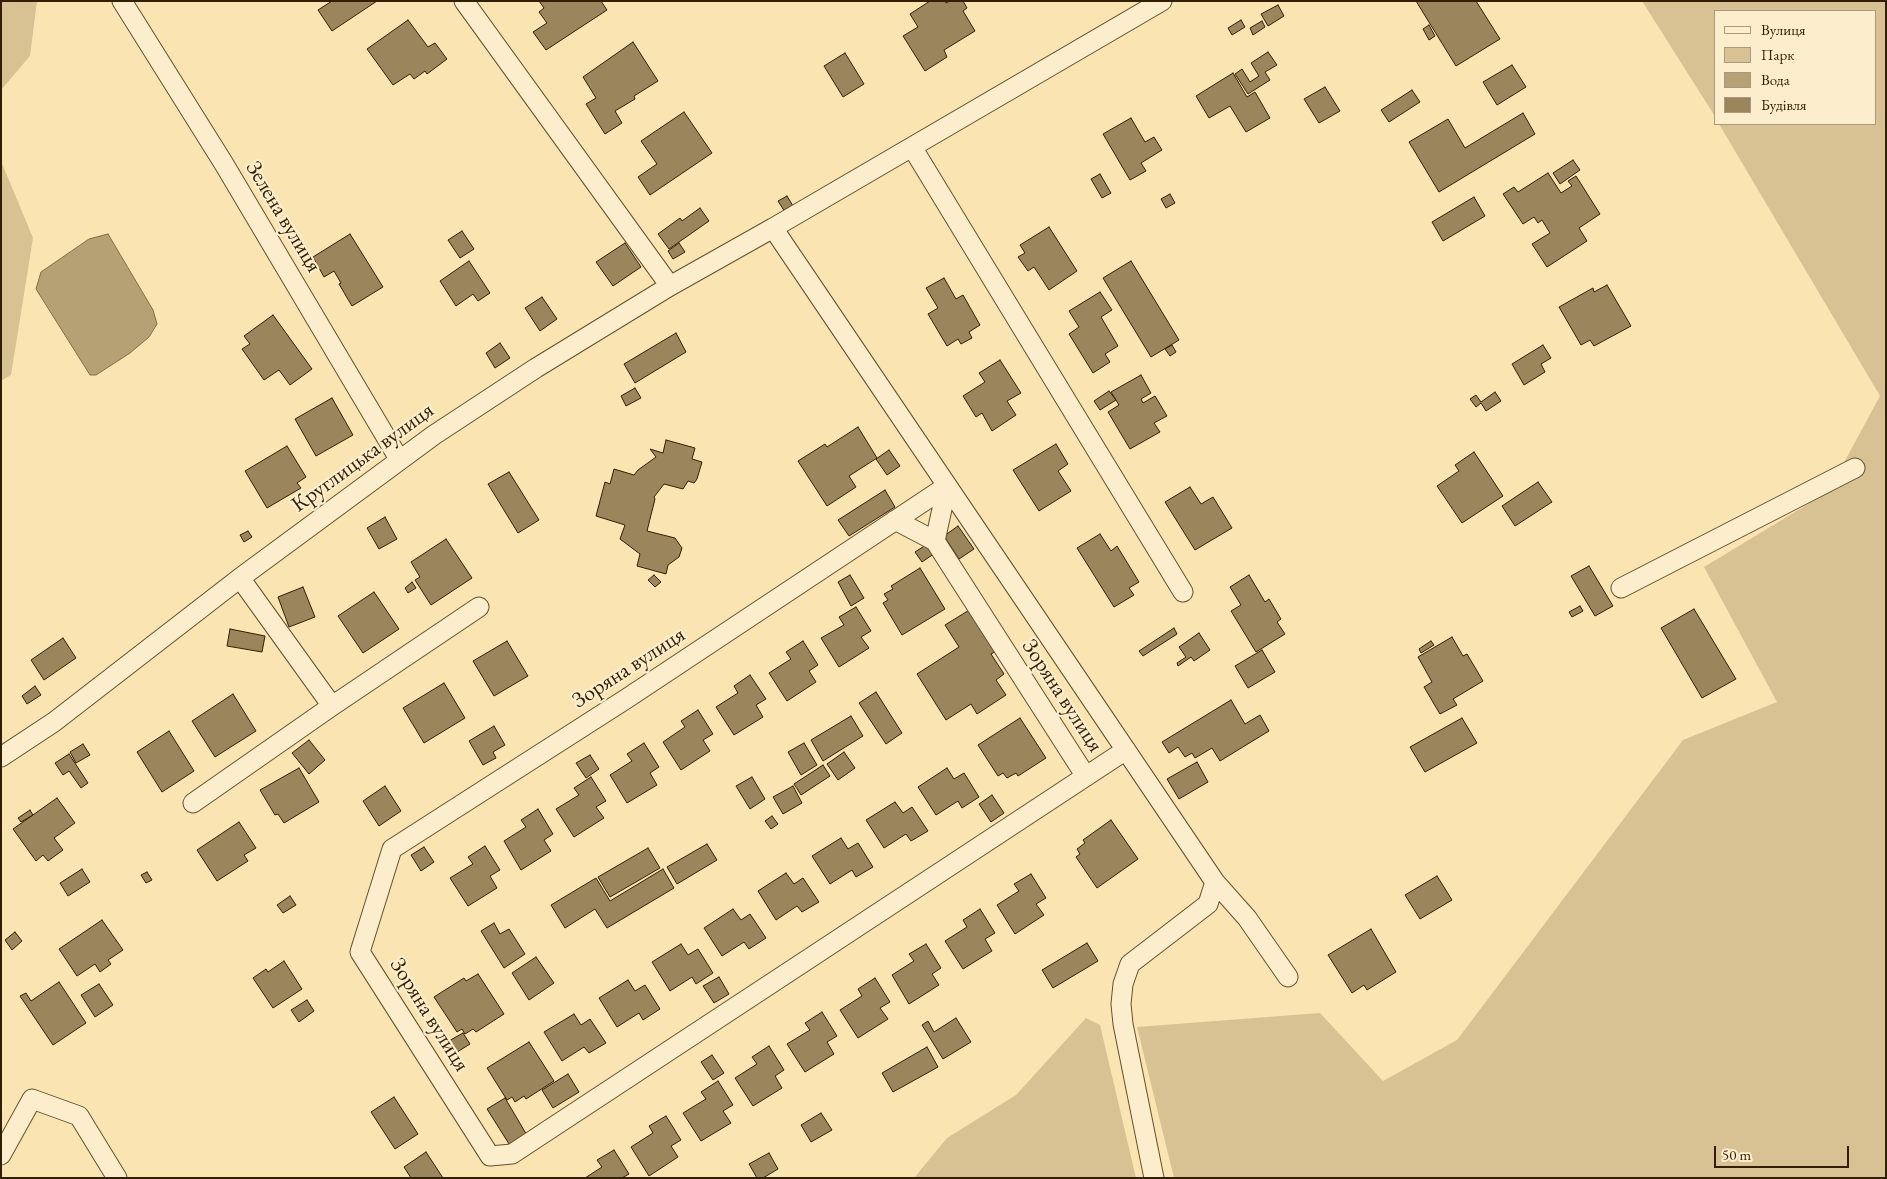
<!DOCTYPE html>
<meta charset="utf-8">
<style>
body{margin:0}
#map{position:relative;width:1887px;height:1179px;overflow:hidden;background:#fae4b2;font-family:"EB Garamond",serif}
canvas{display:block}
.frame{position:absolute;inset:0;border:2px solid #321e00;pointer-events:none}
.legend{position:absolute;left:1714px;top:10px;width:162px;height:115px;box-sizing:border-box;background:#fcedcd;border:1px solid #ab9a7b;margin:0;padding:6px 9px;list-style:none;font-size:15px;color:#321e00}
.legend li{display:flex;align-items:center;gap:10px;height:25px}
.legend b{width:25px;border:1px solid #ab9a7b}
.scale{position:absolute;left:1714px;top:1146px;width:135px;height:22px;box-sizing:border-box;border:2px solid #321e00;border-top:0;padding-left:6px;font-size:15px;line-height:18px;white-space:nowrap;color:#321e00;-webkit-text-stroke:4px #fcedcd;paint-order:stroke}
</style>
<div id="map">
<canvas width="1887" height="1179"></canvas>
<div class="frame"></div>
<ul class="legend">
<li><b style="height:6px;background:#fcedcd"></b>Вулиця</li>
<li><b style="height:14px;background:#d8c294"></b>Парк</li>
<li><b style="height:14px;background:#b6a175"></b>Вода</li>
<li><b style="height:14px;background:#9a855d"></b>Будівля</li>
</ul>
<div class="scale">50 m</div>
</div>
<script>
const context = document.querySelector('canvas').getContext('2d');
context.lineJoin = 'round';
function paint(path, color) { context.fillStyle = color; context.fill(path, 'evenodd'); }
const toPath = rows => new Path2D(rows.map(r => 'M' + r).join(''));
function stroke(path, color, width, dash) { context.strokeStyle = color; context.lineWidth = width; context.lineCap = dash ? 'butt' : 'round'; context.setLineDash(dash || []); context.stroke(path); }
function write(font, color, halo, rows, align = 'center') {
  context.font = font + ' "EB Garamond",serif'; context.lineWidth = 4.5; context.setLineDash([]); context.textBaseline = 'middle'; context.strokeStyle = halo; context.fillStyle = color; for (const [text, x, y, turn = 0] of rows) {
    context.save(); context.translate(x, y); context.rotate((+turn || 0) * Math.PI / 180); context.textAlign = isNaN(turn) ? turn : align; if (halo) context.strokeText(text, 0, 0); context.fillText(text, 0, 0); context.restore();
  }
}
const green = toPath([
 [1,1,37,1,30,56,1,90],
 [1642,1,1886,1,1886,1178,1174,1178,1137,1027,1320,1013,1383,1081,1457,1040,1683,740,1777,702,1704,567,1828,492,1880,396,1719,124,1876,124,1876,11,1716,11,1716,118],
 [1,161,33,238,11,375,1,381],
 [1086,1018,1100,1025,1136,1178,914,1178,947,1138,1016,1095]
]);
const water = toPath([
 [108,234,153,310,157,324,149,337,130,353,96,375,90,375,36,289,41,272,89,239,108,234]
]);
const building = toPath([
 [332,1,377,1,332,31,318,10,332,1],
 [539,1,601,1,607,10,546,50,533,32,547,23,539,12,544,8,539,1],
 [930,1,945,1,946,3,950,1,963,1,967,8,963,11,975,31,944,50,947,57,925,71,903,36,918,27,910,14,930,1],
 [1416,1,1476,1,1500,39,1456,66,1416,1],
 [1278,5,1284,16,1268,26,1261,14,1278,5],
 [408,20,428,47,435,43,447,59,427,74,425,71,414,79,410,74,393,85,367,49,408,20],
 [1241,20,1245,27,1232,35,1228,28,1241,20],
 [1262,21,1265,27,1253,35,1250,28,1262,21],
 [1429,25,1435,36,1429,40,1423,29,1429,25],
 [633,42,658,81,634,96,635,99,615,111,622,123,605,134,586,104,596,98,583,77,633,42],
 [1268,52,1277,65,1265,72,1270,80,1248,94,1235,74,1242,69,1250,82,1259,76,1251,63,1268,52],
 [845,53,864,84,843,97,824,66,845,53],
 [1512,65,1526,87,1497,105,1483,82,1512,65],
 [1233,73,1247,97,1255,92,1270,118,1246,132,1230,106,1209,118,1196,96,1233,73],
 [1325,87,1340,111,1319,123,1304,99,1325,87],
 [1412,90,1420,102,1389,122,1381,110,1412,90],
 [684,112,712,153,650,195,638,177,657,164,641,141,684,112],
 [1523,113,1535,134,1439,192,1409,142,1448,119,1465,148,1523,113],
 [1131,118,1145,142,1154,137,1162,150,1141,163,1146,171,1130,180,1103,134,1131,118],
 [1573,160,1580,170,1560,184,1553,173,1573,160],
 [1548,173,1561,193,1572,186,1568,181,1576,176,1600,214,1579,228,1587,241,1547,267,1532,244,1550,233,1542,220,1538,223,1534,217,1523,224,1503,194,1514,187,1518,192,1548,173],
 [1100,174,1111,193,1102,198,1091,179,1100,174],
 [1170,194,1175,203,1166,208,1161,199,1170,194],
 [787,196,793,206,785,212,778,201,787,196],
 [1474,197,1485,216,1443,241,1432,222,1474,197],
 [700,208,709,221,669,249,658,234,680,218,682,221,700,208],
 [1049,227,1077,271,1049,290,1034,267,1028,271,1018,257,1025,253,1020,245,1049,227],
 [462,231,474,249,460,258,448,240,462,231],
 [350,234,383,287,352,306,339,284,341,283,334,271,324,277,313,257,350,234],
 [625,243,641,267,613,286,596,262,625,243],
 [679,243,685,252,673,259,668,251,679,243],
 [469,261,490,293,478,301,473,294,456,306,440,281,469,261],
 [1131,261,1179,340,1151,357,1103,278,1131,261],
 [944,278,956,299,963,295,980,325,969,332,972,338,961,344,958,339,947,346,928,314,938,308,926,288,944,278],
 [1607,285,1631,326,1594,346,1590,340,1581,345,1559,307,1593,288,1594,292,1607,285],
 [1100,292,1112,310,1101,317,1118,346,1105,354,1110,362,1093,373,1069,334,1079,327,1069,311,1100,292],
 [542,297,557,319,540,331,525,308,542,297],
 [273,315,312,369,290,385,279,370,264,380,242,349,250,344,244,336,273,315],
 [676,333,686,352,635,383,624,364,676,333],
 [500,343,510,358,495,368,486,353,500,343],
 [1172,345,1176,352,1170,356,1165,349,1172,345],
 [1543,345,1551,358,1541,364,1545,372,1524,385,1512,364,1543,345],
 [1000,360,1021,393,1007,401,1016,415,992,431,982,413,976,417,963,396,985,382,979,373,1000,360],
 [1141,375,1151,393,1141,399,1143,403,1155,396,1167,416,1154,423,1160,432,1130,449,1108,412,1119,405,1111,392,1141,375],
 [635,388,641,398,626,406,621,396,635,388],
 [1109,391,1116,400,1100,410,1094,401,1109,391],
 [1495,392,1501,401,1486,411,1481,403,1476,407,1470,399,1476,395,1481,402,1495,392],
 [332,398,353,435,316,456,295,419,332,398],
 [858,427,877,458,849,476,856,487,827,506,798,461,825,444,827,447,858,427],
 [666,440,695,448,692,459,702,462,697,479,694,483,688,481,683,489,664,484,654,497,655,499,647,531,675,538,682,548,679,557,668,565,666,574,637,566,640,554,620,539,625,525,596,516,605,482,610,484,614,469,634,475,638,470,656,457,650,449,663,453,666,440],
 [1056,444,1068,464,1058,471,1071,491,1039,511,1013,470,1056,444],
 [287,446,306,477,297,483,301,488,267,508,245,471,287,446],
 [889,450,900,466,887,475,876,459,889,450],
 [1474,452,1503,496,1462,523,1437,486,1459,471,1455,465,1474,452],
 [509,472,539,520,518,533,488,484,509,472],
 [1538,482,1552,502,1515,526,1502,506,1538,482],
 [1190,487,1201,504,1213,497,1232,528,1195,550,1165,502,1190,487],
 [885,490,895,507,849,536,838,520,885,490],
 [385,517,397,539,379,549,367,528,385,517],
 [958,526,974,549,959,559,944,536,958,526],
 [248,531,252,537,244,542,240,535,248,531],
 [1100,534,1111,551,1117,546,1139,582,1129,588,1134,595,1114,607,1077,548,1100,534],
 [446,539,472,578,431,605,415,580,420,577,411,562,446,539],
 [929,543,935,553,922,562,915,552,929,543],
 [1589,566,1613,606,1595,616,1571,576,1589,566],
 [920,568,945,609,902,635,883,603,888,600,884,594,893,589,891,586,920,568],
 [654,575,661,582,655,587,648,580,654,575],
 [850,575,864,598,851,606,838,582,850,575],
 [1249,575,1265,602,1269,599,1281,619,1277,622,1285,634,1256,652,1231,611,1241,605,1230,587,1249,575],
 [412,582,416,588,408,593,405,588,412,582],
 [303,587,315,617,289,627,278,597,303,587],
 [374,592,399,629,363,653,338,616,374,592],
 [1580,606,1583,611,1572,617,1569,612,1580,606],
 [856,607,871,631,861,637,869,648,839,667,821,638,844,625,839,617,856,607],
 [971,609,998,650,991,654,1004,674,996,680,1006,695,977,714,971,704,946,720,917,674,959,647,945,625,971,609],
 [1694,609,1736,679,1702,698,1661,628,1694,609],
 [1174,628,1177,634,1143,656,1139,651,1174,628],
 [230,629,265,636,262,652,227,646,230,629],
 [1199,633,1210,650,1194,661,1191,657,1178,666,1177,663,1186,657,1179,647,1199,633],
 [1452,637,1463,656,1467,654,1483,681,1453,699,1457,705,1440,714,1424,687,1432,682,1418,657,1452,637],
 [63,638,76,658,44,680,31,660,63,638],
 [507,641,528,676,494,696,473,661,507,641],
 [803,641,818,665,809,671,816,682,787,701,769,673,791,659,786,652,803,641],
 [1431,641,1434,645,1421,653,1419,649,1431,641],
 [1262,650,1275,672,1248,688,1235,666,1262,650],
 [750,675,766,699,756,705,763,717,734,735,716,707,738,693,734,686,750,675],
 [444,683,465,718,424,743,403,708,444,683],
 [35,686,41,695,27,704,22,696,35,686],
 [876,692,902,733,886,744,859,703,876,692],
 [233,694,256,731,215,757,192,721,233,694],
 [1231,700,1245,724,1260,715,1269,731,1220,761,1212,748,1195,758,1192,753,1185,757,1178,747,1169,753,1162,742,1231,700],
 [698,710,713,734,703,740,710,751,681,770,663,742,685,727,681,721,698,710],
 [851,716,863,736,823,761,811,740,851,716],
 [1020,718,1046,758,1018,776,1016,773,1007,778,1003,773,998,776,978,745,1020,718],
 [1462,718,1477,743,1425,772,1410,747,1462,718],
 [494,726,505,745,493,752,496,758,483,765,469,741,494,726],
 [169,731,194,771,162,792,137,752,169,731],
 [309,740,325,760,309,774,292,753,309,740],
 [644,743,659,767,650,773,657,785,627,803,610,775,632,761,627,754,644,743],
 [804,743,817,765,801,775,788,752,804,743],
 [83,744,90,755,76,763,70,752,83,744],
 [844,752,855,768,838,780,827,764,844,752],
 [69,754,88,783,81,788,69,771,63,775,55,763,69,754],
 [590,755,599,769,586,778,576,763,590,755],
 [1197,762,1208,782,1179,799,1167,779,1197,762],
 [823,765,830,776,801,795,794,784,823,765],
 [299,768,319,802,284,823,278,814,275,815,260,790,299,768],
 [947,768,954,779,964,773,979,797,962,808,958,801,936,815,918,787,947,768],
 [591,777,606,801,596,807,604,818,574,837,556,809,579,795,574,788,591,777],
 [752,777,765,799,750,809,736,786,752,777],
 [385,786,401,811,379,826,363,801,385,786],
 [793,786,802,803,783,814,773,797,793,786],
 [992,795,1004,813,991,822,979,804,992,795],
 [57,798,75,823,54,838,63,850,48,861,43,855,36,861,13,829,57,798],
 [895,802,903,813,912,807,928,831,911,841,906,834,884,848,866,820,895,802],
 [538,809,553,834,544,840,551,851,521,870,504,841,526,827,521,820,538,809],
 [30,810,33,815,21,822,18,818,30,810],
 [772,816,778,824,771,829,765,821,772,816],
 [1111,820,1138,859,1097,888,1076,857,1080,854,1077,849,1085,843,1083,840,1111,820],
 [239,822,256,848,244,855,248,861,217,881,197,850,239,822],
 [841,838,848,849,858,843,873,867,856,877,852,870,830,884,812,856,841,838],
 [707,844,717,860,677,884,667,867,707,844],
 [485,846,500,870,490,876,497,888,468,906,450,878,473,864,468,857,485,846],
 [424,847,434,862,421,871,411,855,424,847],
 [648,848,660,868,610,897,598,877,648,848],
 [82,869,90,882,68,896,60,883,82,869],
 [663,869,674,888,607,928,595,909,565,928,551,905,596,878,610,901,663,869],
 [147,872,152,880,146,883,141,875,147,872],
 [786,873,794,884,803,878,819,902,802,912,797,906,776,920,758,891,786,873],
 [1031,874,1046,898,1036,904,1044,915,1015,934,997,905,1019,891,1014,884,1031,874],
 [1437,876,1452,900,1420,919,1405,895,1437,876],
 [290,896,296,905,283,913,277,905,290,896],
 [733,909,741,920,750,914,766,938,749,949,744,942,722,956,704,928,733,909],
 [980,909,995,933,985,939,992,951,963,969,945,941,967,927,963,920,980,909],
 [102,920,123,950,108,960,111,964,100,972,95,964,77,976,59,949,102,920],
 [494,923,500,934,509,929,525,954,504,968,481,931,494,923],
 [1371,929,1396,972,1367,990,1364,985,1352,993,1328,955,1371,929],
 [15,932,22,941,12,950,5,940,15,932],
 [1087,943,1098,961,1053,988,1042,970,1087,943],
 [681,944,688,955,698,949,713,973,696,984,692,977,670,991,652,962,681,944],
 [926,944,941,968,932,974,939,985,909,1004,892,975,914,961,909,954,926,944],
 [536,957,554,983,529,1000,512,973,536,957],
 [284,961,302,989,273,1008,253,978,266,969,268,972,284,961],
 [478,974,504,1014,476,1032,473,1029,465,1034,462,1029,457,1032,434,997,464,978,466,981,478,974],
 [719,977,729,994,714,1003,703,986,719,977],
 [875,978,890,1002,880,1008,888,1019,858,1038,840,1010,862,996,858,989,875,978],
 [628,980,635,991,645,985,660,1009,643,1020,639,1013,617,1027,599,998,628,980],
 [59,982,86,1023,53,1045,20,996,26,993,31,1001,59,982],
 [99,984,113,1005,95,1017,81,995,99,984],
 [307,1000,314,1011,299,1022,291,1010,307,1000],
 [822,1012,837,1036,827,1042,834,1054,805,1072,787,1044,810,1030,805,1023,822,1012],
 [574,1014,581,1025,590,1019,606,1043,589,1053,584,1047,562,1061,544,1032,574,1014],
 [956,1018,971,1042,943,1059,922,1025,928,1021,934,1032,956,1018],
 [463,1033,470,1044,454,1054,447,1042,463,1033],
 [529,1042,554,1081,526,1099,524,1096,515,1102,512,1097,507,1100,487,1068,529,1042],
 [769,1046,784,1070,775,1076,782,1088,753,1106,735,1078,757,1064,752,1057,769,1046],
 [927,1047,938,1067,893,1092,882,1073,927,1047],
 [712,1055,724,1073,713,1080,701,1062,712,1055],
 [568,1074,579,1092,553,1108,542,1090,568,1074],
 [718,1081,733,1105,723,1111,731,1123,701,1141,683,1113,706,1099,701,1092,718,1081],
 [394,1097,418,1134,395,1149,371,1112,394,1097],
 [505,1098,528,1137,511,1147,487,1109,505,1098],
 [821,1113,832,1130,811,1142,801,1125,821,1113],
 [666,1116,681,1140,671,1146,678,1157,649,1176,631,1147,653,1133,649,1126,666,1116],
 [614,1150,629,1174,622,1178,585,1178,602,1167,597,1160,614,1150],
 [426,1152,443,1178,411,1178,404,1167,426,1152],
 [769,1153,778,1169,763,1178,757,1178,749,1164,769,1153]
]);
const street = toPath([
 [122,1,224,164,399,459],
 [464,1,670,286],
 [912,147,1183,592],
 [947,486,626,699,392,849,360,952,490,1156,512,1154,1126,750],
 [895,520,935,541,947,486],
 [935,541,1085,775],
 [240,578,332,706],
 [1621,588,1855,468],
 [1,757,54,722,240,578,434,435,536,368,670,286,773,228],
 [193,803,332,706,479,607],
 [1215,882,1247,918,1288,977],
 [1,1155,32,1099,79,1116,117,1178],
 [1154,1178,1123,1024,1121,1004,1123,984,1130,964,1208,904,1215,882,773,228,1162,1]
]);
const streetNames = [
 ["Зелена вулиця",283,217,59],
 ["Круглицька вулиця",363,458,-36],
 ["Зоряна вулиця",629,668,-33],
 ["Зоряна вулиця",1062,696,57],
 ["Зоряна вулиця",429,1015,58]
];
paint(green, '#d8c294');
paint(water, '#b6a175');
stroke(water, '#816d46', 1);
paint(building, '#9a855d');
stroke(building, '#321e00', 1);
stroke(street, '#64502c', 21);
stroke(street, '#fcedcd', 19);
write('22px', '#321e00', '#fcedcd', streetNames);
</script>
